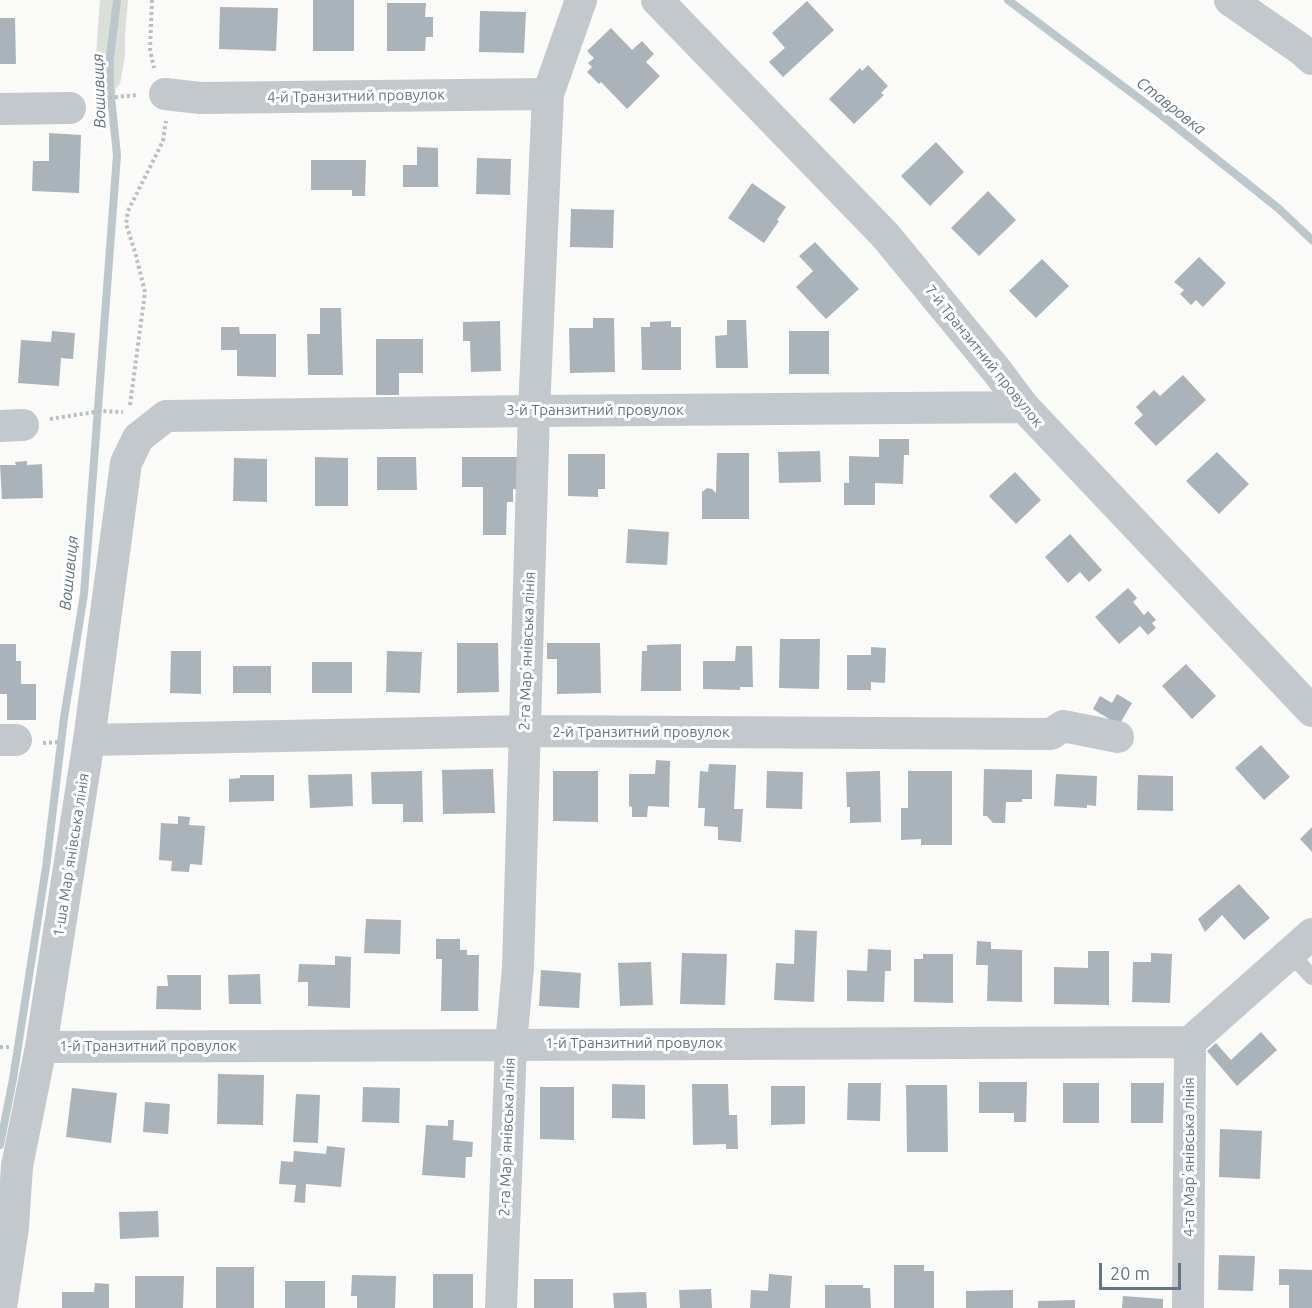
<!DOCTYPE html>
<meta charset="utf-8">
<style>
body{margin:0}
#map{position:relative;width:1312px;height:1308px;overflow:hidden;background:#fafaf8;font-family:Ubuntu,sans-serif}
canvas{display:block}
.scale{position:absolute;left:1099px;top:1263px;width:82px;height:27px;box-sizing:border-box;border:3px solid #657683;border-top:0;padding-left:8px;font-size:18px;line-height:21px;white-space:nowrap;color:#657683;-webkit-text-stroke:4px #fff;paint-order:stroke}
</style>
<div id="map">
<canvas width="1312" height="1308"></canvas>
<div class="scale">20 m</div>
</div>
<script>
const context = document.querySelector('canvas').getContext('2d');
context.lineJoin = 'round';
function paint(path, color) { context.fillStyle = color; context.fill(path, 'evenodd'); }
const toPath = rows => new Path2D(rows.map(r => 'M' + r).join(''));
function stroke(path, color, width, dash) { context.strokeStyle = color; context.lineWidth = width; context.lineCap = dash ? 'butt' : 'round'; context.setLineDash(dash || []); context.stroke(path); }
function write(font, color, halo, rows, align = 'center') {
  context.font = font + ' Ubuntu,sans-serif'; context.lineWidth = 6; context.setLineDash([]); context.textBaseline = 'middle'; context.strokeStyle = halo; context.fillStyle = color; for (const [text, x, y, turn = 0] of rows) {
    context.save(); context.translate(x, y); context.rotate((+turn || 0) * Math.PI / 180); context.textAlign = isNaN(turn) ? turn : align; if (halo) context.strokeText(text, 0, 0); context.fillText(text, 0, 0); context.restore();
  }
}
const green = toPath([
 [100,0,128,0,125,34,125,56,120,84,115,89,116,92,113,94,102,94,98,92,96,53]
]);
const stream = toPath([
 [1008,0,1160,114,1278,208,1312,240],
 [0,1145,13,1079,46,867,64,718,84,594,117,155,110,87,110,57,117,0]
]);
const building = toPath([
 [313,0,354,0,354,51,313,51],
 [807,1,834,30,783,77,769,62,785,48,772,33],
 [387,3,426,3,425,17,433,17,433,37,426,37,425,51,387,51],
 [220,7,278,8,276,51,219,49],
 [480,11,526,12,524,53,479,52],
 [0,18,15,18,16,64,0,64],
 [611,28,632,50,642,41,654,54,646,62,660,76,627,109,601,82,599,84,587,72,592,67,588,63,594,58,587,51],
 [868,65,888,86,881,93,884,95,854,124,829,99,860,68,862,71],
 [49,133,81,135,79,193,32,191,33,161,49,161],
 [936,142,964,172,930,206,901,176],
 [417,147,438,148,438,187,403,187,403,165,417,165],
 [477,158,511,159,510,195,476,194],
 [311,160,366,160,365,196,352,196,352,190,311,190],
 [752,183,786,207,777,220,779,221,764,243,728,218],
 [988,191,1016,220,979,256,951,228],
 [571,209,614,210,613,248,570,247],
 [815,242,859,289,826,319,796,287,813,271,799,256],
 [1199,257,1226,283,1203,307,1196,300,1191,305,1180,294,1184,290,1174,282],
 [1042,259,1069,286,1036,318,1009,291],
 [320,308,341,308,343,375,308,375,307,334,320,334],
 [593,318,614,318,615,372,570,373,569,328,593,328],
 [727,320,746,320,748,368,716,368,715,336,727,335],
 [500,321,501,371,471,372,470,341,463,341,463,322],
 [671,321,671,327,681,327,681,370,642,370,641,327,650,327,650,322],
 [221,327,239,327,240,334,276,334,276,377,237,376,237,350,221,350],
 [52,331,75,333,73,359,61,358,59,386,18,383,21,340,51,342],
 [789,331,829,331,829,374,789,374],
 [376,339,423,339,423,373,399,373,399,395,376,395],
 [1183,375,1206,400,1156,446,1134,423,1143,415,1136,407,1154,390,1160,396],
 [879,439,909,439,909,455,904,455,903,484,875,483,875,505,844,505,844,483,849,483,849,456,879,457],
 [820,451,821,482,779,483,778,452],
 [1217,452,1249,484,1219,514,1186,481],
 [717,453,749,453,749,519,702,519,702,492,707,488,712,489,716,493],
 [568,454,605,454,605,489,598,489,598,497,568,496],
 [315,457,348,458,348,506,315,506],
 [377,457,416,457,417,490,377,490],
 [462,457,519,457,519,490,513,489,513,502,507,502,506,535,483,535,483,487,462,487],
 [234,458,267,459,267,502,233,501],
 [27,461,27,465,42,464,43,498,2,499,0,465,16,465,15,462],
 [1015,472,1041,500,1016,524,989,496],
 [628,529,669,532,667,565,626,563],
 [1070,534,1102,570,1089,582,1080,572,1068,583,1045,557],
 [1128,588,1137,598,1133,602,1144,615,1148,611,1156,620,1152,623,1156,628,1148,635,1140,626,1119,644,1095,617],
 [780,639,820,639,819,689,779,688],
 [457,643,498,643,499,692,457,693],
 [547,643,600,643,601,693,557,694,557,659,547,659],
 [0,644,16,644,16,661,21,661,21,684,36,684,36,720,7,720,7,694,0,694],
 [681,644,681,691,641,691,642,651,647,651,647,645],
 [736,646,752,646,753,687,740,687,740,690,703,689,703,661,735,661],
 [871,647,886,648,885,683,871,682,871,690,847,690,847,655,871,655],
 [171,651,201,651,201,694,170,693],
 [387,651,422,652,420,693,386,692],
 [312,662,352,662,352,693,312,693],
 [1186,664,1216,696,1192,719,1162,686],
 [233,666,271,666,271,693,233,693],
 [1117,694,1132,703,1119,725,1093,709,1100,696,1112,703],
 [1261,745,1290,777,1264,800,1235,768],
 [656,760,670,761,669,807,648,806,647,817,632,817,632,807,629,806,629,774,655,774],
 [709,764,736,765,734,809,743,809,741,842,718,840,718,827,704,826,705,808,698,808,700,771,708,772],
 [493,769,495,813,443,814,442,770],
 [984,769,1032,770,1032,799,1022,799,1022,802,1006,802,1005,823,993,823,987,816,983,816],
 [422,771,423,822,403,822,403,804,372,804,371,772],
 [553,771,598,771,598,822,553,821],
 [767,771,803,772,802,809,766,808],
 [880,771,881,822,850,823,850,807,847,807,846,772],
 [908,771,952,771,952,845,921,845,921,839,901,840,901,808,908,808],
 [352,774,353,806,310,808,308,775],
 [1056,774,1097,776,1096,806,1087,805,1087,808,1054,806],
 [240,775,274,775,274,801,229,802,229,779,240,778],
 [1138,775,1173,776,1173,811,1137,810],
 [178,816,190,817,189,825,205,826,202,865,190,864,189,872,171,871,172,861,159,860,161,823,178,824],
 [1312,827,1312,852,1300,839],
 [1239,884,1270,918,1244,940,1222,915,1205,932,1198,919],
 [366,919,401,920,400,954,364,953],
 [795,930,817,931,814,1002,774,1000,776,963,794,964],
 [436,939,460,939,460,950,467,950,467,955,479,955,478,1011,441,1011,442,959,436,959],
 [977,941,991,942,991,949,1022,950,1022,1002,987,1001,988,965,976,965],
 [868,949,891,950,891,971,885,971,884,1002,847,1001,847,970,867,971],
 [1088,951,1109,951,1109,1005,1054,1004,1054,967,1088,968],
 [682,953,727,954,725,1005,680,1004],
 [1151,953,1172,954,1170,1003,1132,1002,1133,962,1151,962],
 [923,954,953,954,953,1003,914,1002,914,959,923,959],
 [335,956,351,957,350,1008,308,1006,308,982,298,982,299,964,335,965],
 [651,962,653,1005,620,1006,618,963],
 [541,970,581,973,579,1008,539,1006],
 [260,974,261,1004,229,1004,228,975],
 [167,975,201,975,201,1010,156,1009,157,986,168,986],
 [1261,1032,1277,1050,1237,1086,1207,1051,1216,1043,1231,1060],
 [218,1074,264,1075,263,1125,217,1124],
 [979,1082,1027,1082,1026,1122,1014,1122,1014,1113,979,1113],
 [848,1083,881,1083,880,1121,847,1120],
 [1063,1083,1099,1083,1099,1123,1063,1123],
 [1131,1083,1164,1083,1163,1123,1131,1123],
 [612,1084,645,1085,645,1119,612,1118],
 [692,1084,728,1084,729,1115,737,1115,738,1149,726,1149,726,1144,693,1145],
 [906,1085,947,1085,948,1152,907,1152],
 [771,1086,805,1086,805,1124,771,1125],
 [363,1087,400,1088,399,1123,362,1122],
 [540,1087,574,1087,574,1140,540,1139],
 [72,1088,117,1093,111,1143,66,1137],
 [296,1094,320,1095,318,1143,293,1142],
 [145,1102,170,1104,168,1134,143,1132],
 [448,1120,454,1120,453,1140,473,1142,472,1157,466,1157,465,1178,422,1175,426,1125,448,1126],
 [1220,1129,1262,1131,1260,1179,1219,1177],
 [327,1146,345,1148,341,1187,306,1184,305,1203,294,1202,296,1185,279,1184,281,1161,293,1162,294,1151,326,1154],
 [158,1211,159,1237,120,1239,119,1212],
 [1219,1255,1255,1256,1253,1291,1218,1290],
 [894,1265,924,1265,924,1271,934,1271,934,1308,894,1308],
 [216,1267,254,1267,254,1308,216,1308],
 [1279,1269,1312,1270,1312,1308,1289,1308,1289,1285,1279,1285],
 [433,1274,473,1274,473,1308,433,1308],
 [769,1274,792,1276,790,1308,750,1308,751,1290,768,1291],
 [352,1275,396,1276,395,1308,357,1308,357,1296,351,1296],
 [135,1276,184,1276,183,1308,135,1308],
 [534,1279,573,1279,573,1308,534,1308],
 [285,1281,325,1281,325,1308,285,1308],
 [95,1283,109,1284,109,1308,62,1308,62,1292,94,1292],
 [825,1285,863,1285,863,1288,870,1288,871,1308,825,1308],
 [711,1289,712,1308,680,1308,679,1290],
 [1013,1290,1013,1308,966,1308,966,1291],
 [646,1292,647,1308,614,1308,613,1293],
 [1123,1296,1163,1299,1163,1308,1122,1308],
 [1075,1300,1075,1308,1038,1308,1038,1301]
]);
const path = toPath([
 [152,0,150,49,154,68],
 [97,99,137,95],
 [130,405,145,292,135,252,126,224,128,211,163,141,166,121],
 [50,419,101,411,123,412],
 [43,743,60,742],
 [0,1047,10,1047]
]);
const lane = toPath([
 [1290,953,1312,977]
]);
const street = toPath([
 [657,0,885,235,997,371,1024,407,1312,711],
 [1230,0,1302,50,1312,59],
 [165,94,200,98,548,94],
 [0,109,70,108],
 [0,426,23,425],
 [0,740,16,740],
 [89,740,525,731,1051,734,1063,726,1118,737],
 [1190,1042,1312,934],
 [41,1047,1190,1042],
 [1,1308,13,1227,17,1166,41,1047,89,740,126,463,138,438,166,416,534,411,1024,407],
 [501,1308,511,1044,518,968,534,411,548,94,581,0],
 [1188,1308,1190,1042]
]);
const streetNames = [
 ["4-й Транзитний провулок",356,96,-1],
 ["7-й Транзитний провулок",984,356,51],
 ["3-й Транзитний провулок",595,410],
 ["2-га Марʼянівська лінія",527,651,-88],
 ["2-й Транзитний провулок",641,732],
 ["1-ша Марʼянівська лінія",71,855,-81],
 ["1-й Транзитний провулок",634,1043],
 ["1-й Транзитний провулок",148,1046],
 ["2-га Марʼянівська лінія",507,1137,-88],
 ["4-та Марʼянівська лінія",1189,1157,-90]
];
const waterNames = [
 ["Вошивиця",99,91,-92],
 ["Ставровка",1171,106,38],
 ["Вошивиця",69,573,-84]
];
paint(green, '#dadfd7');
stroke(stream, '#bbc7cb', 8);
paint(building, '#aab3b9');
stroke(path, '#bbbfc2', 4, [3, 3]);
stroke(lane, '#c3c8cc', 16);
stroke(street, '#c3c8cc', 32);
write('15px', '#657683', '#fff', streetNames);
write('italic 16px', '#60757c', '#fff', waterNames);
</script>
